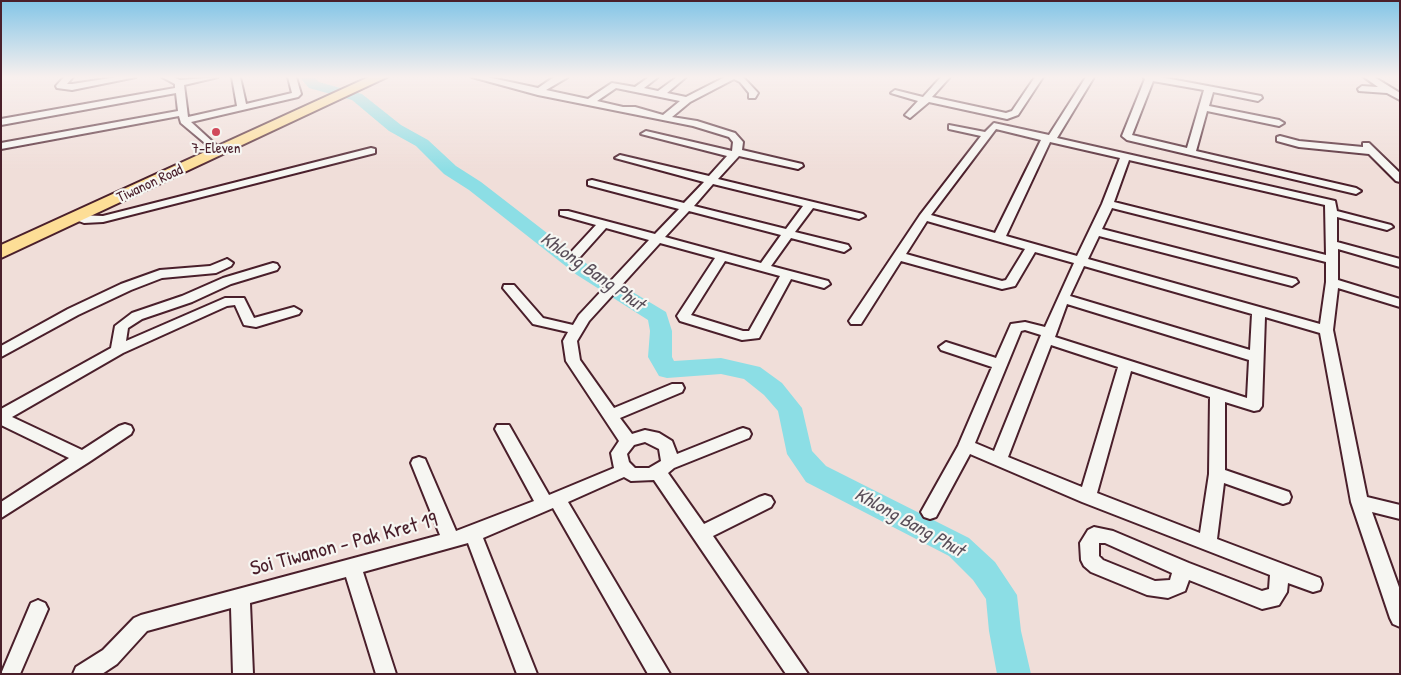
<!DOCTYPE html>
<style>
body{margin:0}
#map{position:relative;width:1401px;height:675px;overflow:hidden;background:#f0ded9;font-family:"Patrick Hand",sans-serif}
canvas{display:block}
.frame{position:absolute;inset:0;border:2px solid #4a1f2b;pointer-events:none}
</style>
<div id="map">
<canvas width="1401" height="675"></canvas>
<div class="frame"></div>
</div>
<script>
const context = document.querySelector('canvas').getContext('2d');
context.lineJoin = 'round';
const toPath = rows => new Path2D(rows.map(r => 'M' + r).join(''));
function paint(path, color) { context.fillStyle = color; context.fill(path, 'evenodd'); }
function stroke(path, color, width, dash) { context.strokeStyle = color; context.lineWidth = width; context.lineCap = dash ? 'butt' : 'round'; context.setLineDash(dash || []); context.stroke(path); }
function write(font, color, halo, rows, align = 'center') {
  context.font = font + ' "Patrick Hand",sans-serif'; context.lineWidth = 4.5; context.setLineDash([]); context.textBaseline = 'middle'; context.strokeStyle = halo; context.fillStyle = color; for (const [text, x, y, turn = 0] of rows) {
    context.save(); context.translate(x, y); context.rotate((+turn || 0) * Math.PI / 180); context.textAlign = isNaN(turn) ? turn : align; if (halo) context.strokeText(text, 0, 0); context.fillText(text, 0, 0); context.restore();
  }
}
const river = toPath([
 [299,77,314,77,319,82,362,94,401,125,428,140,456,166,481,182,591,267,666,312,672,331,672,357,674,361,721,358,760,367,782,383,802,408,812,451,826,466,969,538,995,562,1017,595,1021,631,1031,674,997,674,989,631,986,599,973,580,949,556,806,482,787,454,778,411,764,395,744,379,721,374,667,378,659,376,648,357,650,331,648,320,577,275,469,190,444,174,416,146,389,131,352,100,309,88,299,77]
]);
const street = toPath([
 [64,77,73,77,67,84,72,84,117,77,136,77,72,90,57,88,56,86,64,77],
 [162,77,173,77,180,80,218,77,184,85,188,117,237,106,232,77,240,77,246,104,292,93,288,77,296,77,301,94,298,97,191,122,215,144,217,146,212,149,181,123,179,116,1,149,1,143,178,111,176,93,1,125,1,119,175,88,175,84,162,77],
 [472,77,487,77,538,88,554,77,568,77,546,90,588,99,612,83,635,87,649,77,658,77,644,88,658,91,677,77,686,77,667,93,686,97,725,77,743,77,758,93,755,98,749,98,749,93,740,82,734,79,690,102,672,117,697,121,735,133,743,142,742,150,802,164,803,166,798,169,739,156,718,179,863,214,865,216,859,219,813,208,795,232,848,245,850,248,844,252,791,238,771,266,828,281,830,284,824,288,791,279,759,338,742,340,680,321,677,316,715,258,660,243,589,321,577,341,580,360,614,408,672,384,682,384,684,388,682,392,620,418,632,434,645,430,659,433,672,441,677,454,737,430,743,428,749,430,751,434,749,438,674,468,668,473,704,524,759,497,765,495,771,497,774,502,771,507,713,536,808,674,786,674,654,480,631,481,624,477,568,502,670,674,648,674,553,508,483,538,537,674,517,674,468,543,363,572,396,674,376,674,346,577,250,603,253,674,233,674,231,608,147,631,117,664,102,674,73,674,76,667,103,650,134,618,141,615,440,535,411,463,413,459,419,457,425,459,456,531,534,501,495,429,497,425,509,425,549,495,614,468,611,453,619,441,566,361,563,341,568,332,533,324,503,288,504,285,514,285,543,318,573,325,579,315,649,240,606,228,580,257,572,257,570,254,572,251,596,225,560,215,560,211,568,211,655,234,679,209,588,185,588,181,592,180,684,203,704,182,615,158,620,155,709,176,727,156,641,134,646,131,732,151,733,142,729,137,693,126,538,95,472,77],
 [616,88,680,101,663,115,635,107,623,107,597,101,616,88],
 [713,184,803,206,786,229,694,206,713,184],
 [689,211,781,235,761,263,665,237,689,211],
 [725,261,780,276,749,331,743,331,691,315,725,261],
 [645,442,659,449,661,461,649,468,635,468,629,462,627,454,634,445,645,442],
 [941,77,950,77,932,97,1006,113,1012,111,1035,77,1043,77,1018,115,1007,119,929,102,910,118,905,115,918,101,891,93,895,90,923,97,941,77],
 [1086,77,1094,77,1057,138,1335,201,1337,211,1391,225,1393,227,1387,230,1337,217,1337,242,1400,259,1400,267,1338,249,1338,280,1400,299,1400,307,1338,288,1333,330,1367,497,1400,505,1400,519,1372,512,1400,590,1400,627,1393,624,1390,618,1351,502,1320,333,1265,317,1262,406,1259,410,1254,411,1225,402,1225,470,1289,492,1291,497,1289,502,1283,504,1224,483,1217,539,1320,578,1322,584,1320,590,1313,592,1288,583,1287,592,1279,605,1262,609,1189,580,1185,591,1168,598,1147,595,1091,572,1084,566,1081,560,1080,543,1088,530,1094,527,1113,531,1189,563,1262,591,1269,589,1270,575,1082,502,970,454,936,517,930,519,924,517,921,512,958,446,992,367,941,350,939,347,946,342,996,358,1011,324,1025,322,1045,327,1074,263,1035,252,1015,286,1002,289,901,261,861,324,851,324,849,321,920,215,981,136,949,129,949,125,985,132,994,123,1049,135,1086,77],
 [996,129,1041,140,995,233,931,215,996,129],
 [1050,142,1120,158,1102,204,1077,256,1006,236,1050,142],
 [1129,160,1325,205,1326,255,1114,202,1129,160],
 [1112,208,1326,262,1326,282,1320,324,1088,259,1099,236,1292,286,1298,282,1296,279,1102,229,1112,208],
 [927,221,1025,249,1006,280,1002,281,906,254,927,221],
 [1084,266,1252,314,1250,350,1070,296,1084,266],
 [1067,304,1249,360,1247,398,1055,337,1067,304],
 [1025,330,1041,335,994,451,975,443,1021,331,1025,330],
 [1051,345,1118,367,1082,487,1008,457,1051,345],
 [1131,371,1210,397,1209,474,1200,533,1097,493,1131,371],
 [1099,543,1105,543,1172,573,1170,580,1155,581,1103,560,1099,556,1099,543],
 [1143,77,1160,77,1261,96,1262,98,1258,101,1213,92,1209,106,1279,120,1284,123,1279,126,1207,111,1196,151,1356,188,1361,191,1356,194,1127,140,1122,136,1145,79,1143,77],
 [1153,81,1204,90,1187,148,1132,135,1153,81],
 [1364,77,1374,77,1400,93,1400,100,1387,93,1359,91,1358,89,1362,86,1378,87,1364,77],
 [1280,136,1299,141,1363,147,1363,143,1369,143,1400,173,1400,182,1396,181,1369,154,1299,147,1277,141,1277,137,1280,136],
 [371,148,375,149,375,153,103,222,84,223,71,218,77,215,103,216,371,148],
 [227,259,233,263,231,266,216,273,162,278,131,290,78,315,1,357,1,346,68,309,121,284,160,270,210,266,227,259],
 [273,263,277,264,279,267,277,270,231,284,192,302,142,319,128,328,126,341,225,298,244,298,254,318,294,307,301,311,299,314,256,327,244,325,235,305,227,306,123,353,12,417,82,450,119,426,125,424,131,426,133,430,131,434,89,462,1,518,1,502,69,458,1,425,1,409,111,348,115,326,132,313,182,296,223,278,273,263],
 [38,600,45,603,48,609,20,674,1,674,31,603,38,600]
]);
const primary = toPath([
 [369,77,387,77,1,258,1,245,369,77]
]);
const markers = [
 [216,132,5,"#d1495b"]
];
const farPoinames = [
 ["7-Eleven",216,149]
];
const farStreetnames = [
 ["Tiwanon Road",150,184,-25]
];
const waterNames = [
 ["Khlong Bang Phut",592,272,35],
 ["Khlong Bang Phut",909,523,29]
];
const nearStreetnames = [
 ["Soi Tiwanon - Pak Kret 19",344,545,-15]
];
paint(river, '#8cdee5');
stroke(street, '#4a1f2b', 4);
stroke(primary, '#4a1f2b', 4);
paint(street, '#f6f6f2');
paint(primary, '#fdde96');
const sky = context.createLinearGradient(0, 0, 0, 171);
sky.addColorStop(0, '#83c5e7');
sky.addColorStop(0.45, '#f8f0ee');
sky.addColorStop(1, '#f8f0ee00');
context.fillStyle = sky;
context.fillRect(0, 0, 1401, 171);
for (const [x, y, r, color] of markers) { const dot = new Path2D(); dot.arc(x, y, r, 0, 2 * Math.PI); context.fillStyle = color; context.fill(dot); stroke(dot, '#f6f6f2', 2); }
write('15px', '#4a1f2b', '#f6f6f2', farPoinames);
write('15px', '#4a1f2b', '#f6f6f2', farStreetnames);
write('italic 19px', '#5a4f5a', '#f6f6f2', waterNames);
write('21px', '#4a1f2b', '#f6f6f2', nearStreetnames);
</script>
